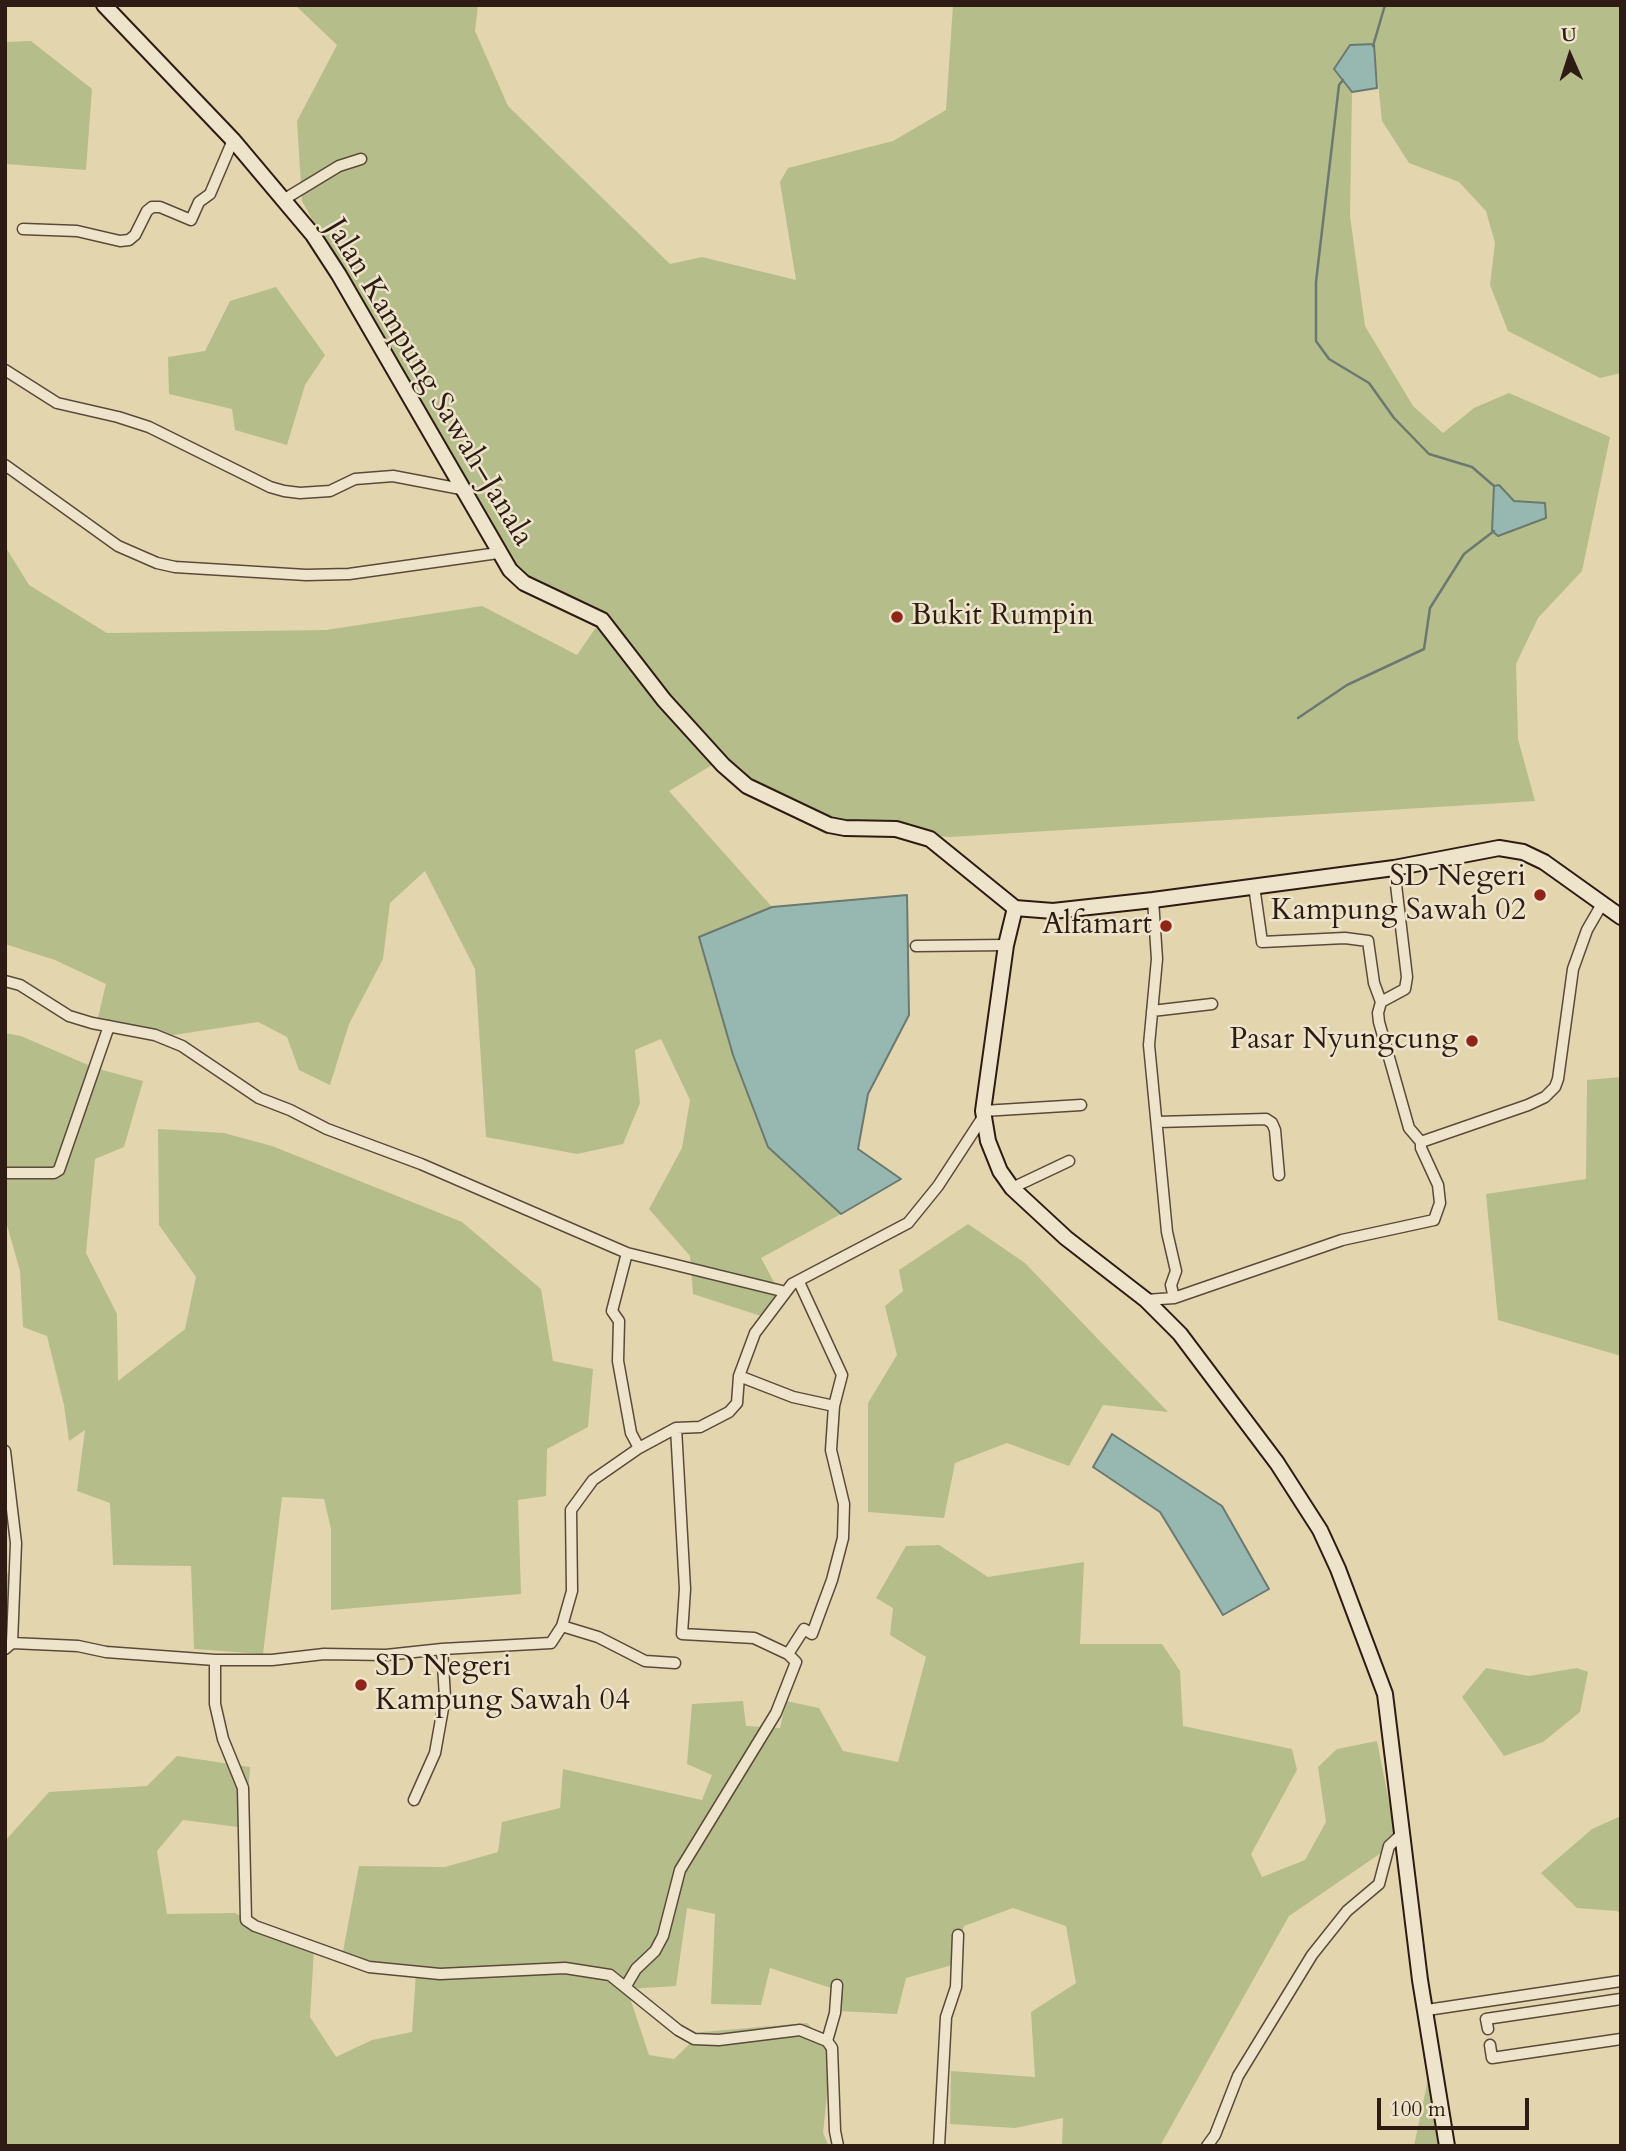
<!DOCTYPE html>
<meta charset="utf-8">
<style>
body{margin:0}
#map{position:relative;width:1626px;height:2151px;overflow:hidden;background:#e3d6af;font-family:Cardo,serif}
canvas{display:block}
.frame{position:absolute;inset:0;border:7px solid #2e1b13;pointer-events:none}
.north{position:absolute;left:1535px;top:21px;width:70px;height:70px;-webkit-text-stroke:5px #ede4cb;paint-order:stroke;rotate:357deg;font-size:19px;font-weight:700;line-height:28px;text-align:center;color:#2e1b13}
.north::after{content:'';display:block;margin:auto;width:24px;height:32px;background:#2e1b13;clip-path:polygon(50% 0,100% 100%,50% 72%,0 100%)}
.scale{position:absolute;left:1377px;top:2098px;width:152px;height:32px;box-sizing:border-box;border:4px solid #2e1b13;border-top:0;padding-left:9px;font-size:21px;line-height:24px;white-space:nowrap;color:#2e1b13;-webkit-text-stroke:5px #ede4cb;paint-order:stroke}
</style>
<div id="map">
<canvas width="1626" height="2151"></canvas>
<div class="frame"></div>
<div class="north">U</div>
<div class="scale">100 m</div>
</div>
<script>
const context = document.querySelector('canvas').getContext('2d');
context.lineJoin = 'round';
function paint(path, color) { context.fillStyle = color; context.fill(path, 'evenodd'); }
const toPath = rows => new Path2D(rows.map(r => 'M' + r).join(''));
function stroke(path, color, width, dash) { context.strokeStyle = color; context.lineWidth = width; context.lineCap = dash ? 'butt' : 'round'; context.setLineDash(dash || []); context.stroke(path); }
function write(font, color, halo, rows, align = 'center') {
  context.font = font + ' Cardo,serif'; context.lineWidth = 5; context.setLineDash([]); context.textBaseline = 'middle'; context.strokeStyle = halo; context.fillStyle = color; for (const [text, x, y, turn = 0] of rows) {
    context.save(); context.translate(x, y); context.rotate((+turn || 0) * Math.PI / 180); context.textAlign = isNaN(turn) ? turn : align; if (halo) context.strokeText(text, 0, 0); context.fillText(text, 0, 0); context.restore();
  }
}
const green = toPath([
 [295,5,478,5,475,31,508,106,670,264,702,257,796,280,780,182,788,168,893,141,946,110,953,5,1621,5,1621,373,1600,378,1508,331,1490,285,1495,243,1486,211,1459,182,1409,163,1382,121,1374,44,1334,69,1352,92,1350,216,1365,326,1413,406,1443,433,1474,408,1509,393,1610,437,1582,571,1538,618,1516,664,1518,739,1535,801,950,837,859,829,788,813,712,765,669,791,772,907,699,938,733,1055,768,1147,841,1214,761,1258,781,1295,764,1317,693,1294,690,1256,649,1209,682,1148,690,1100,661,1039,635,1050,640,1103,623,1144,577,1154,486,1137,475,969,425,871,390,903,383,959,349,1024,330,1085,299,1070,287,1037,258,1022,161,1037,95,1030,106,984,55,960,5,944,5,546,29,585,107,633,326,630,482,606,577,655,601,620,542,591,503,562,302,201,297,121,337,45],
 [31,41,92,89,86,170,5,164,5,42],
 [276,287,325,355,305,385,287,445,235,430,232,409,169,394,168,357,205,351,230,301],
 [5,1033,21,1036,95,1068,143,1081,124,1147,95,1159,86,1253,117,1314,118,1381,185,1329,196,1277,159,1225,158,1129,224,1133,272,1146,462,1222,541,1289,553,1361,593,1369,588,1427,547,1449,546,1496,518,1500,521,1594,331,1610,331,1529,324,1499,282,1497,263,1654,194,1649,191,1566,113,1565,110,1503,77,1491,85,1430,69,1441,64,1405,47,1336,23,1327,20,1271,5,1218],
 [1621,1077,1621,1356,1498,1320,1486,1194,1586,1179,1587,1080],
 [968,1224,1025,1263,1168,1412,1103,1405,1069,1466,1007,1443,955,1463,944,1518,868,1512,868,1403,897,1355,885,1306,903,1291,899,1270],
 [939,1545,988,1577,1084,1562,1080,1644,1162,1644,1180,1671,1183,1726,1292,1749,1297,1770,1251,1854,1262,1877,1305,1860,1326,1822,1318,1767,1337,1749,1377,1741,1397,1842,1289,1916,1160,2146,1062,2146,1063,2118,1015,2128,950,2124,951,2071,1035,2077,1031,2012,1076,1983,1066,1926,1013,1908,964,1926,952,1965,906,1978,897,2014,838,2011,834,1989,770,1968,761,2005,711,2004,715,1914,687,1908,676,1986,627,1989,649,2055,674,2059,702,2032,807,2023,832,2047,823,2133,829,2146,5,2146,5,1841,49,1792,147,1786,177,1756,250,1767,246,1828,183,1820,157,1851,167,1914,235,1913,314,1949,310,2017,336,2057,372,2040,412,2032,416,1972,342,1957,359,1866,445,1867,498,1852,502,1822,560,1808,563,1769,702,1800,712,1775,687,1764,692,1704,743,1701,746,1726,780,1728,786,1701,819,1708,843,1751,898,1762,926,1657,890,1635,893,1608,876,1598,906,1546],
 [5,1570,15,1581,12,1638,5,1645],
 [1486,1668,1529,1676,1577,1668,1588,1672,1580,1712,1543,1742,1504,1756,1462,1697],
 [1621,1816,1621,1915,1617,1911,1577,1908,1541,1873,1592,1829],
 [1433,2056,1447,2146,1414,2146]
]);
const water = toPath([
 [1374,44,1377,88,1352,92,1334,69,1350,45,1374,44],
 [1499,485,1514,501,1545,503,1546,518,1498,536,1492,531,1494,486,1499,485],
 [907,895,909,1015,868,1094,858,1149,901,1179,841,1214,768,1147,733,1055,699,937,772,907,907,895],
 [1112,1434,1222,1506,1269,1589,1223,1615,1160,1512,1093,1467,1112,1434]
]);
const stream = toPath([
 [1373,46,1385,5],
 [1343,80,1339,85,1316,282,1316,341,1329,359,1369,383,1394,418,1429,454,1472,467,1494,486],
 [1298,718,1347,685,1424,649,1430,608,1464,554,1494,531]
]);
const minor = toPath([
 [283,200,339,166,361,159],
 [23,229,77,231,120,241,129,240,135,235,147,211,152,207,160,207,191,220,199,202,210,194,233,140],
 [5,370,57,403,118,417,149,427,270,487,284,491,300,493,330,491,355,479,393,476,461,489],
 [5,465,118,546,157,563,175,567,306,575,349,574,498,553],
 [1254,886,1262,942,1345,938,1368,941,1374,983,1381,1002],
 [1153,900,1157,959,1149,1045,1167,1232,1176,1271,1171,1285,1174,1298],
 [916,946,1006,945],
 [5,981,20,985,69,1016,92,1023,155,1035,182,1046,259,1098,290,1110,327,1129,421,1164,627,1253,786,1292],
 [1152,1011,1212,1004],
 [983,1111,1081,1105],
 [1157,1122,1266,1119,1272,1123,1275,1130,1279,1175],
 [1421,1142,1528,1105,1545,1097,1555,1087,1558,1079,1573,969,1587,930,1602,904],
 [5,1173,54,1173,59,1170,109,1026],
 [1012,1188,1069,1161],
 [627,1253,612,1311,619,1321,618,1361,631,1433,639,1448],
 [1146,1300,1174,1298,1342,1240,1434,1220,1440,1203,1438,1185,1421,1148,1421,1142,1409,1128,1379,1022,1378,1013,1381,1002,1405,989,1407,977,1394,868],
 [739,1376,793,1397,834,1406],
 [5,1451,16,1543,12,1643],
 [562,1626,598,1637,645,1661,675,1663],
 [5,1649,12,1643,78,1646,106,1652,215,1660,272,1660,324,1654,386,1655,442,1649,551,1643,562,1626,572,1591,571,1510,593,1480,639,1448,676,1428,700,1427,729,1412,737,1403,739,1376,755,1333,792,1284,908,1223,938,1186,983,1117],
 [788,1654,804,1629,812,1634,832,1580,843,1538,844,1504,831,1450,834,1406,842,1375,799,1282],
 [215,1660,215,1704,223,1739,243,1788,246,1920,255,1926,369,1967,440,1974,565,1968,610,1975,678,2030,694,2039,719,2040,800,2030,827,2041,832,2048,835,2131,838,2146],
 [414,1800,435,1753,445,1697,442,1649],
 [626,1986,636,1969,655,1951,663,1936,680,1870,776,1713,796,1662,788,1654,754,1638,682,1634,685,1589,676,1428],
 [1427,2010,1621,1981],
 [1488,2029,1486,2019,1621,1999],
 [827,2041,835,2013,837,1985],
 [1490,2045,1492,2058,1621,2039],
 [939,2146,946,2017,956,1987,958,1935],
 [1207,2146,1215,2135,1238,2076,1312,1955,1347,1911,1379,1884,1389,1846,1402,1834]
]);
const secondary = toPath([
 [104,5,233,140,313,235,339,275,510,570,524,583,602,620,664,700,723,765,747,786,829,825,845,828,896,829,930,839,1015,908],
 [1015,908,1006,945,983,1111,988,1141,1000,1171,1012,1188,1066,1238,1146,1300,1180,1334,1277,1463,1320,1530,1338,1569,1385,1694,1420,1980,1447,2146],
 [1015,908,1053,911,1153,900,1394,868,1499,848,1523,852,1544,862,1621,917]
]);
const markers = [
 [897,617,7,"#8f2418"],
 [1540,895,7,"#8f2418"],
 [1166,926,7,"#8f2418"],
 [1472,1041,7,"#8f2418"],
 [361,1685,7,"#8f2418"]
];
const streetNames = [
 ["Jalan Kampung Sawah–Janala",428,383,59]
];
const poiNames = [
 ["Bukit Rumpin",911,617,"left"],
 ["SD Negeri",1526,878],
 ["Kampung Sawah 02",1526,912],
 ["Alfamart",1152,926],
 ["Pasar Nyungcung",1458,1041],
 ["SD Negeri",375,1668,"left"],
 ["Kampung Sawah 04",375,1702,"left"]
];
paint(green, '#b5bd8a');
paint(water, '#96b8b0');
stroke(water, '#6c7971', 2);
stroke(stream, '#6c7971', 2.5);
stroke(minor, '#5b4a3a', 13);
stroke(secondary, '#2e1b13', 18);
stroke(minor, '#ede4cb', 10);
stroke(secondary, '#ede4cb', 14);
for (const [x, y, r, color] of markers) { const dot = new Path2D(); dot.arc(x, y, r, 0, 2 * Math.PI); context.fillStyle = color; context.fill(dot); stroke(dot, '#ede4cb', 2.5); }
write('30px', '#2e1b13', '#ede4cb', streetNames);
write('30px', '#2e1b13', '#ede4cb', poiNames, 'right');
</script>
